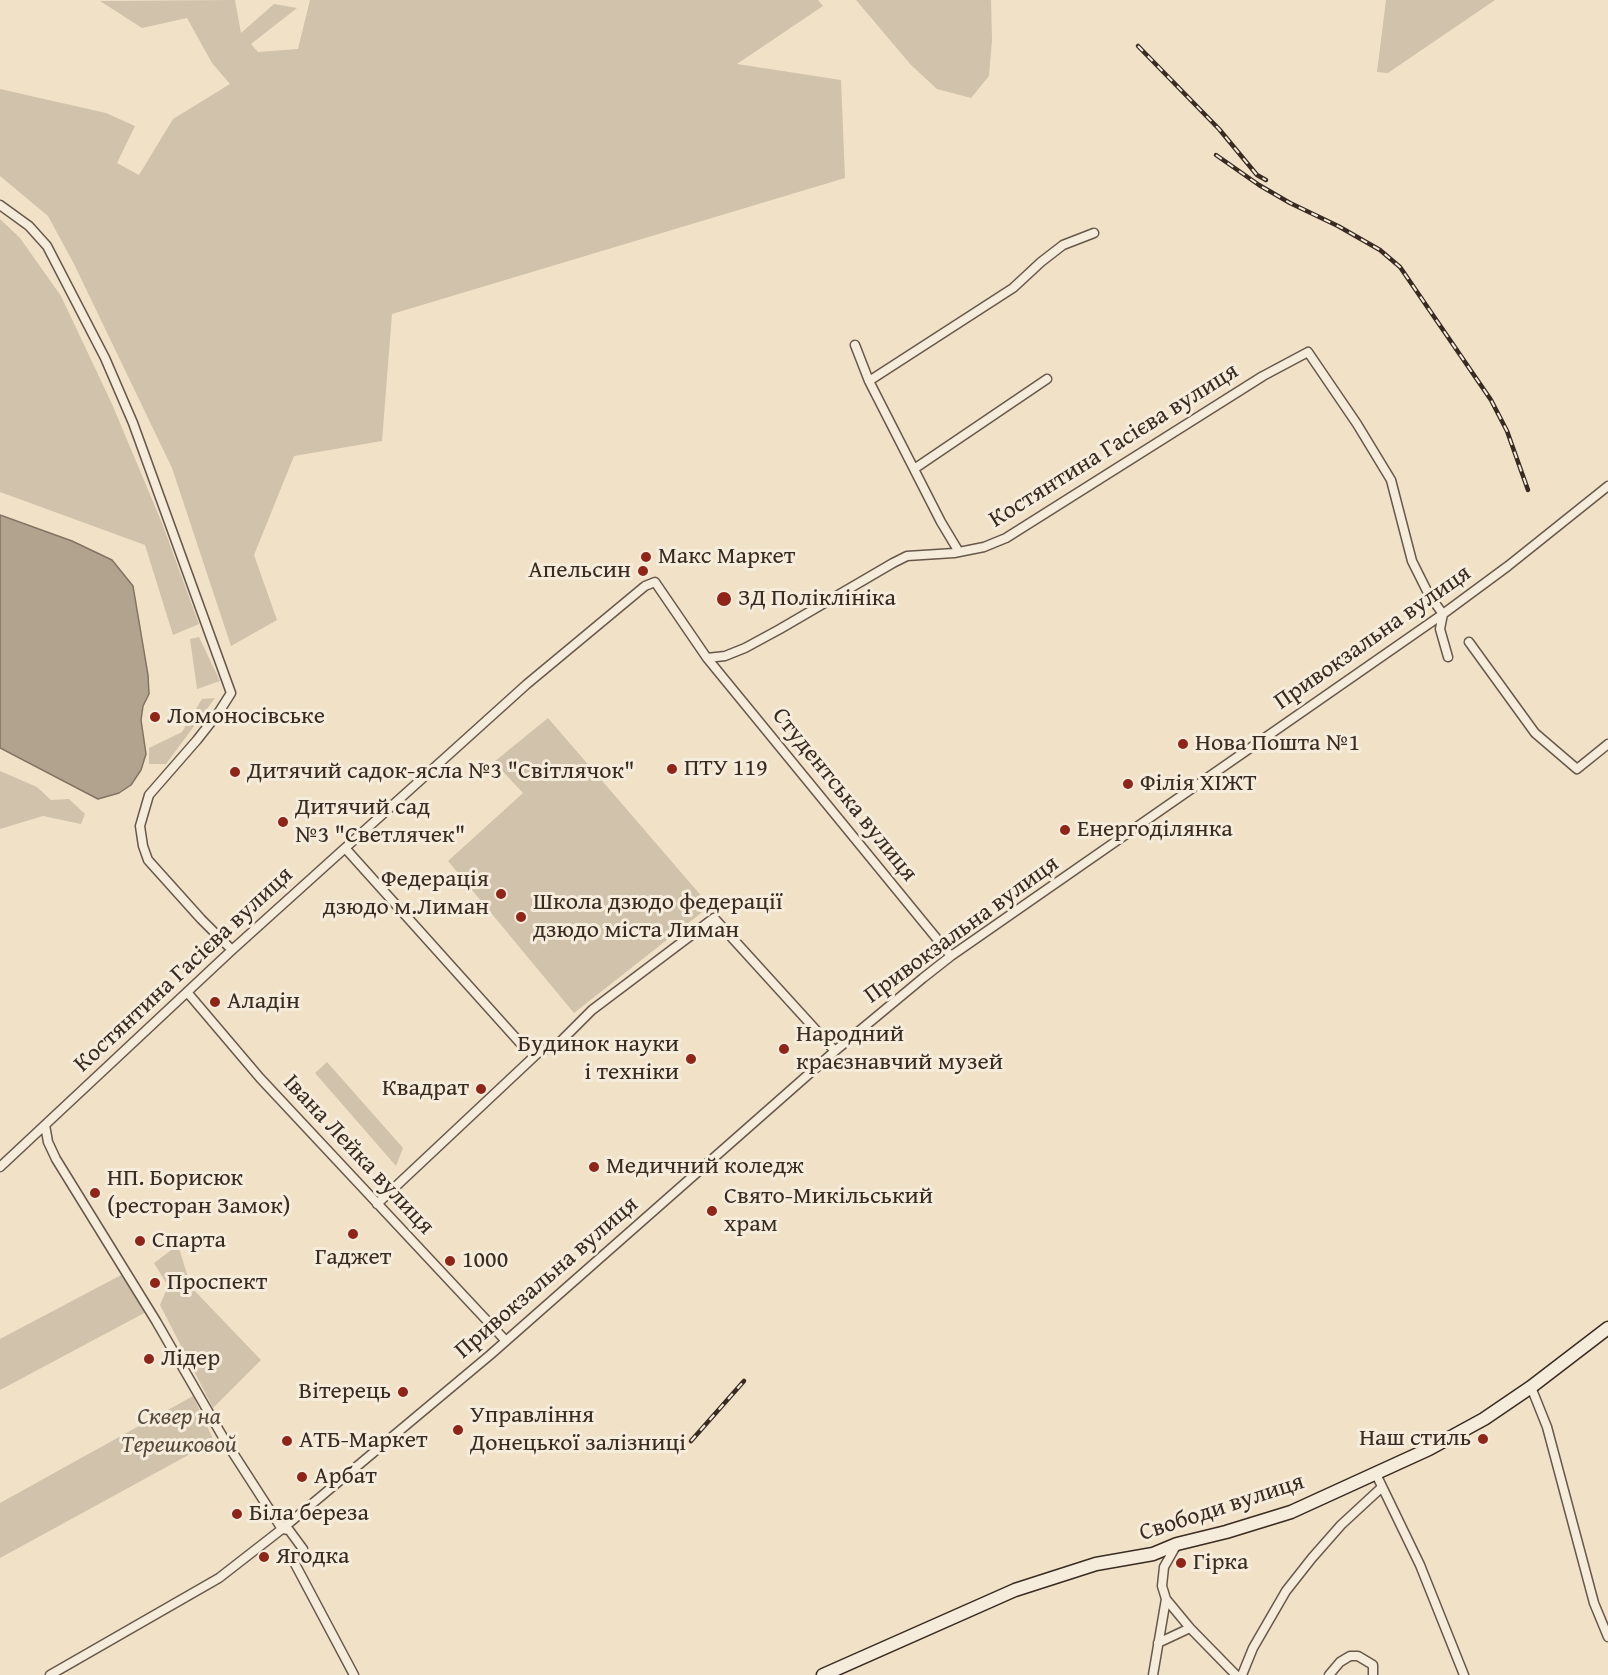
<!DOCTYPE html>
<meta charset="utf-8">
<style>
body{margin:0}
canvas{display:block;background:#f0e1c7}
</style>
<canvas width="1608" height="1675"></canvas>
<script>
const context = document.querySelector('canvas').getContext('2d');
context.lineJoin = 'round';
function paint(path, color) { context.fillStyle = color; context.fill(path, 'evenodd'); }
const toPath = rows => new Path2D(rows.map(r => 'M' + r).join(''));
function stroke(path, color, width, dash) { context.strokeStyle = color; context.lineWidth = width; context.lineCap = dash ? 'butt' : 'round'; context.setLineDash(dash || []); context.stroke(path); }
function write(font, color, halo, rows, align = 'center') {
  context.font = font + ' "Gentium Book Plus",serif'; context.lineWidth = 6; context.setLineDash([]); context.textBaseline = 'middle'; context.strokeStyle = halo; context.fillStyle = color; for (const [text, x, y, turn = 0] of rows) {
    context.save(); context.translate(x, y); context.rotate((+turn || 0) * Math.PI / 180); context.textAlign = isNaN(turn) ? turn : align; if (halo) context.strokeText(text, 0, 0); context.fillText(text, 0, 0); context.restore();
  }
}
const green = toPath([
 [235,0,241,33,274,4,297,8,251,44,258,52,298,49,310,0,818,0,823,6,737,64,841,80,845,178,392,314,382,441,294,456,254,555,277,620,231,646,172,468,74,264,48,216,0,176,0,89,106,113,135,126,117,163,139,175,173,119,230,84,212,63,187,18,142,28,100,1],
 [856,0,991,0,992,40,989,76,971,98,937,89,911,65],
 [1386,0,1495,0,1388,73,1377,72],
 [0,219,20,238,61,296,112,404,162,523,199,624,173,635,145,545,0,492],
 [199,637,220,681,197,689,190,639],
 [215,698,166,764,149,764,149,748,182,732,202,699],
 [548,718,710,906,574,1013,448,861,523,793,494,762],
 [0,771,37,787,51,800,69,799,85,814,81,824,43,816,0,829],
 [327,1062,403,1148,396,1166,315,1073],
 [178,1245,191,1287,261,1360,213,1408,160,1305,168,1286,154,1263],
 [123,1274,148,1311,0,1390,0,1339],
 [193,1396,214,1441,0,1558,0,1503]
]);
const water = toPath([
 [0,515,72,541,112,560,133,586,148,675,149,694,143,706,141,720,146,754,141,770,131,785,119,793,98,799,0,748,0,515]
]);
const street = toPath([
 [0,205,29,226,47,246,105,358,133,423,231,693,219,712,197,740,149,795,140,826,143,846,148,860,201,919,232,950],
 [855,345,869,381,941,522,959,552],
 [869,381,1013,288,1041,262,1063,245,1094,233],
 [914,469,1047,379],
 [1469,642,1535,733,1577,769,1608,744],
 [707,658,951,956],
 [345,848,522,1045,540,1051],
 [187,992,260,1078,506,1341],
 [45,1125,48,1142,56,1159,156,1321,224,1439,282,1529,289,1530,303,1549],
 [0,1167,232,950,527,684,645,586,655,582,707,658,725,656,745,648,780,629,893,563,907,556,954,553,984,547,1006,538,1263,376,1308,352,1357,424,1391,480,1412,561,1429,595,1443,614,1440,629,1448,657],
 [377,1204,540,1051,556,1046,592,1010,714,918,835,1051],
 [1531,1387,1547,1427,1594,1603,1608,1637],
 [1375,1472,1420,1565,1464,1675],
 [294,1562,354,1675],
 [1166,1599,1190,1628,1236,1675],
 [1158,1643,1190,1628],
 [50,1675,219,1578,282,1529,490,1355,835,1051,923,978,951,956,1443,614,1508,566,1608,486],
 [1153,1675,1166,1599,1162,1586,1164,1567,1177,1544],
 [1242,1675,1253,1648,1286,1591,1312,1558,1341,1525,1381,1488],
 [1329,1675,1340,1662,1350,1656,1358,1656,1373,1665,1373,1675]
]);
const secondary = toPath([
 [823,1675,1015,1590,1096,1564,1153,1554,1177,1544,1226,1532,1291,1512,1429,1449,1484,1419,1531,1387,1608,1328]
]);
const rail = toPath([
 [1138,46,1219,129,1257,175,1266,180],
 [1216,155,1259,185,1290,203,1338,226,1380,250,1400,267,1491,400,1507,431,1528,490],
 [691,1441,744,1381]
]);
const markers = [
 [646,557,6,"#8f2418"],
 [643,571,6,"#8f2418"],
 [724,599,8,"#8f2418"],
 [155,717,6,"#8f2418"],
 [1183,744,6,"#8f2418"],
 [672,769,6,"#8f2418"],
 [235,772,6,"#8f2418"],
 [1128,784,6,"#8f2418"],
 [283,822,6,"#8f2418"],
 [1065,830,6,"#8f2418"],
 [501,894,6,"#8f2418"],
 [521,917,6,"#8f2418"],
 [215,1002,6,"#8f2418"],
 [784,1049,6,"#8f2418"],
 [691,1059,6,"#8f2418"],
 [481,1089,6,"#8f2418"],
 [594,1167,6,"#8f2418"],
 [95,1193,6,"#8f2418"],
 [712,1211,6,"#8f2418"],
 [353,1234,6,"#8f2418"],
 [140,1241,6,"#8f2418"],
 [450,1261,6,"#8f2418"],
 [155,1283,6,"#8f2418"],
 [149,1359,6,"#8f2418"],
 [403,1392,6,"#8f2418"],
 [458,1430,6,"#8f2418"],
 [1483,1439,6,"#8f2418"],
 [287,1441,6,"#8f2418"],
 [302,1477,6,"#8f2418"],
 [237,1514,6,"#8f2418"],
 [264,1557,6,"#8f2418"],
 [1181,1563,6,"#8f2418"]
];
const streetNames = [
 ["Костянтина Гасієва вулиця",1114,446,-32],
 ["Привокзальна вулиця",1373,638,-35],
 ["Студентська вулиця",844,795,51],
 ["Привокзальна вулиця",962,930,-36],
 ["Костянтина Гасієва вулиця",184,970,-43],
 ["Івана Лейка вулиця",358,1155,47],
 ["Привокзальна вулиця",547,1278,-41],
 ["Свободи вулиця",1222,1508,-18]
];
const poiNames = [
 ["Макс Маркет",658,557],
 ["Апельсин",631,571,"right"],
 ["ЗД Поліклініка",738,599],
 ["Ломоносівське",167,717],
 ["Нова Пошта №1",1195,744],
 ["ПТУ 119",684,769],
 ["Дитячий садок-ясла №3 \"Світлячок\"",247,772],
 ["Філія ХІЖТ",1140,784],
 ["Дитячий сад",295,808],
 ["№3 \"Светлячек\"",295,836],
 ["Енергоділянка",1077,830],
 ["Федерація",489,880,"right"],
 ["дзюдо м.Лиман",489,908,"right"],
 ["Школа дзюдо федерації",533,903],
 ["дзюдо міста Лиман",533,931],
 ["Аладін",227,1002],
 ["Народний",796,1035],
 ["краєзнавчий музей",796,1063],
 ["Будинок науки",679,1045,"right"],
 ["і техніки",679,1073,"right"],
 ["Квадрат",469,1089,"right"],
 ["Медичний коледж",606,1167],
 ["НП. Борисюк",107,1179],
 ["(ресторан Замок)",107,1207],
 ["Свято-Микільський",724,1197],
 ["храм",724,1225],
 ["Спарта",152,1241],
 ["Гаджет",353,1258,"center"],
 ["1000",462,1261],
 ["Проспект",167,1283],
 ["Лідер",161,1359],
 ["Вітерець",391,1392,"right"],
 ["Управління",470,1416],
 ["Донецької залізниці",470,1444],
 ["Наш стиль",1471,1439,"right"],
 ["АТБ-Маркет",299,1441],
 ["Арбат",314,1477],
 ["Біла береза",249,1514],
 ["Ягодка",276,1557],
 ["Гірка",1193,1563]
];
const parkNames = [
 ["Сквер на",179,1418],
 ["Терешковой",179,1446]
];
paint(green, '#d1c2ab');
paint(water, '#b2a38f');
stroke(water, '#827363', 1.5);
stroke(street, '#68584b', 11);
stroke(secondary, '#3a2b22', 15);
stroke(street, '#f5ecdb', 8);
stroke(secondary, '#f5ecdb', 12);
stroke(rail, '#3a2b22', 4.5);
stroke(rail, '#f5ecdb', 2, [7]);
for (const [x, y, r, color] of markers) { const dot = new Path2D(); dot.arc(x, y, r, 0, 2 * Math.PI); context.fillStyle = color; context.fill(dot); stroke(dot, '#f5ecdb', 2); }
write('24px', '#3a2b22', '#f5ecdb', streetNames);
write('24px', '#3a2b22', '#f5ecdb', poiNames, 'left');
write('italic 24px', '#58493d', '#f5ecdb', parkNames);
</script>
